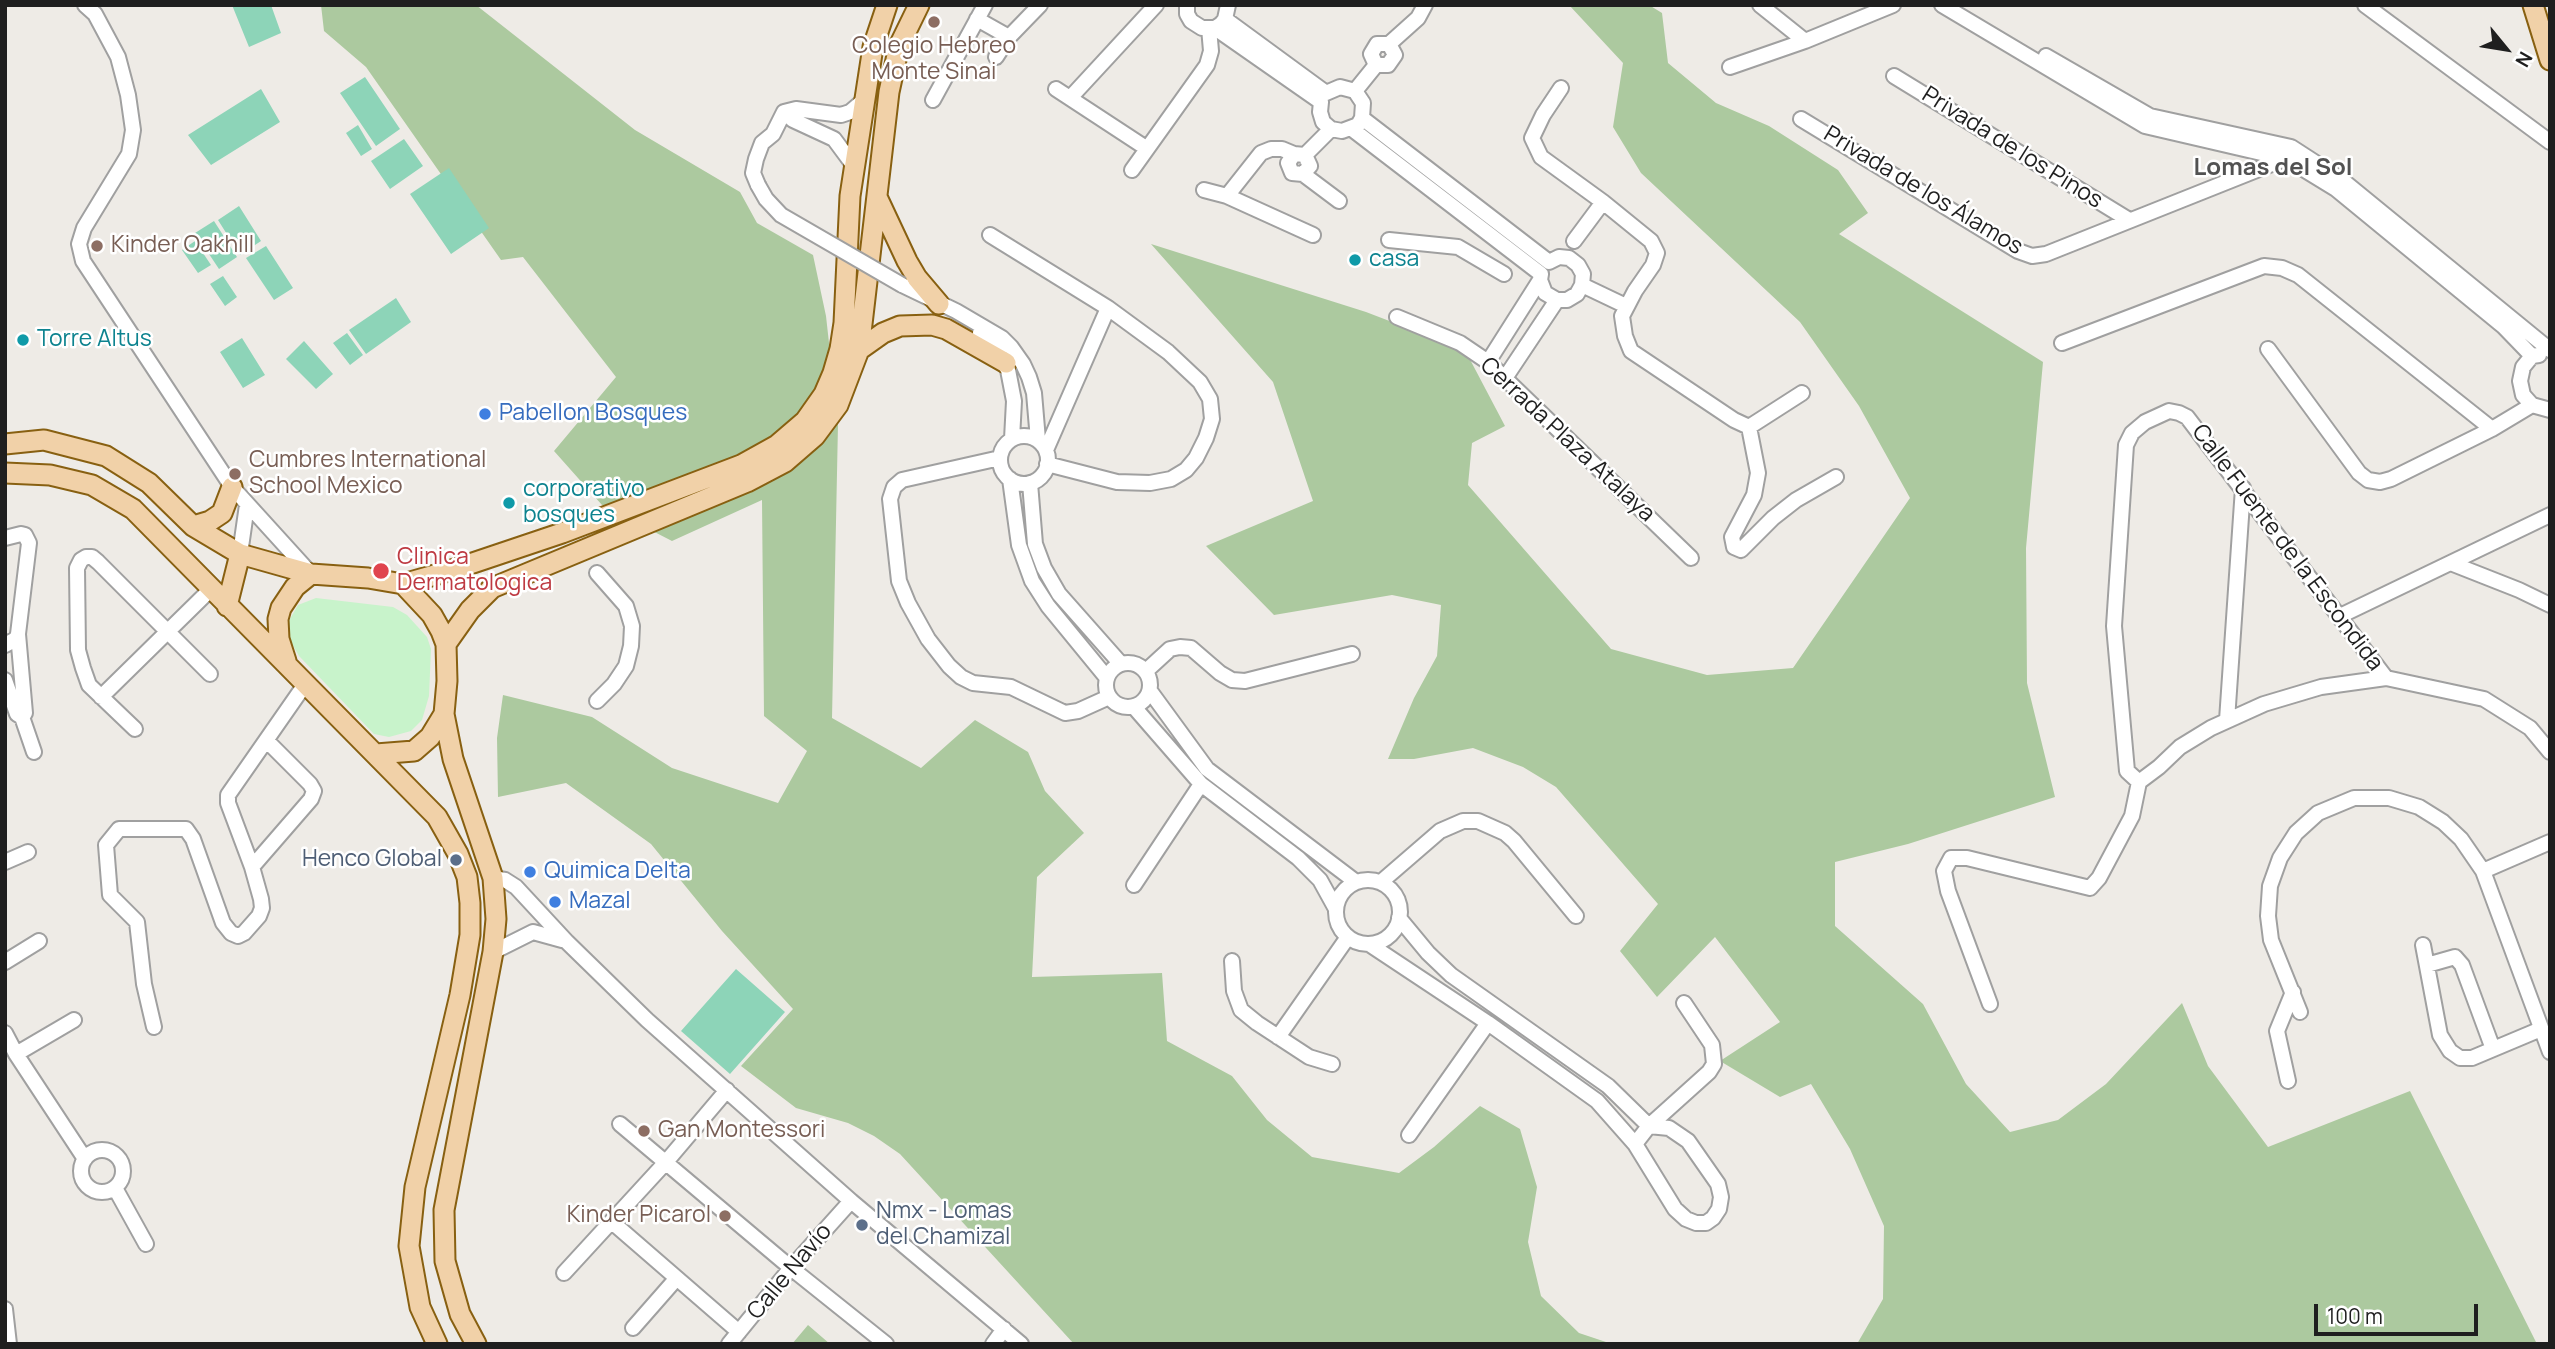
<!DOCTYPE html>
<meta charset="utf-8">
<style>
body{margin:0}
#map{position:relative;width:2555px;height:1349px;overflow:hidden;background:#eeebe6;font-family:Manrope,sans-serif}
canvas{display:block}
.frame{position:absolute;inset:0;border:7px solid #1f1f1f;pointer-events:none}
.north{position:absolute;left:2471px;top:14px;width:70px;height:70px;-webkit-text-stroke:5px #fff;paint-order:stroke;rotate:120deg;font-size:19px;font-weight:700;line-height:28px;text-align:center;color:#1f1f1f}
.north::after{content:'';display:block;margin:auto;width:24px;height:32px;background:#1f1f1f;clip-path:polygon(50% 0,100% 100%,50% 72%,0 100%)}
.scale{position:absolute;left:2314px;top:1304px;width:164px;height:32px;box-sizing:border-box;border:4px solid #1f1f1f;border-top:0;padding-left:9px;font-size:21px;line-height:24px;white-space:nowrap;color:#1f1f1f;-webkit-text-stroke:5px #fff;paint-order:stroke}
</style>
<div id="map">
<canvas width="2555" height="1349"></canvas>
<div class="frame"></div>
<div class="north">N</div>
<div class="scale">100 m</div>
</div>
<script>
const context = document.querySelector('canvas').getContext('2d');
context.lineJoin = 'round';
function paint(path, color) { context.fillStyle = color; context.fill(path, 'evenodd'); }
const toPath = rows => new Path2D(rows.map(r => 'M' + r).join(''));
function stroke(path, color, width, dash) { context.strokeStyle = color; context.lineWidth = width; context.lineCap = dash ? 'butt' : 'round'; context.setLineDash(dash || []); context.stroke(path); }
function write(font, color, halo, rows, align = 'center') {
  context.font = font + ' Manrope,sans-serif'; context.lineWidth = 5; context.setLineDash([]); context.textBaseline = 'middle'; context.strokeStyle = halo; context.fillStyle = color; for (const [text, x, y, turn = 0] of rows) {
    context.save(); context.translate(x, y); context.rotate((+turn || 0) * Math.PI / 180); context.textAlign = isNaN(turn) ? turn : align; if (halo) context.strokeText(text, 0, 0); context.fillText(text, 0, 0); context.restore();
  }
}
const forest = toPath([
 [321,5,476,5,635,130,740,192,757,223,813,255,826,316,838,424,832,718,921,768,975,720,1028,752,1045,791,1084,833,1037,877,1032,977,1162,973,1167,1041,1232,1076,1267,1120,1312,1157,1399,1173,1434,1147,1480,1106,1520,1129,1537,1187,1528,1242,1541,1296,1579,1333,1612,1344,1074,1344,900,1154,874,1136,848,1123,796,1108,741,1066,793,1009,722,931,651,844,566,783,498,797,497,738,503,695,592,717,672,768,778,803,807,751,764,716,762,500,672,541,602,505,554,451,616,377,523,257,501,260,366,67,324,31],
 [1569,5,1649,5,1662,13,1668,63,1716,103,1769,126,1838,170,1868,213,1839,234,2043,362,2026,548,2027,683,2055,797,1908,844,1835,862,1835,926,1923,1004,1966,1084,2010,1132,2058,1120,2106,1084,2182,1003,2208,1066,2268,1147,2410,1091,2537,1344,1857,1344,1883,1299,1884,1226,1850,1149,1811,1084,1780,1097,1720,1061,1780,1022,1715,937,1657,997,1620,951,1658,904,1556,787,1523,767,1473,748,1414,759,1388,759,1414,698,1437,656,1441,605,1392,595,1274,615,1206,546,1313,501,1273,382,1151,244,1366,312,1465,350,1505,426,1472,443,1468,485,1611,649,1707,675,1793,668,1910,498,1859,406,1800,322,1641,173,1613,127,1623,63],
 [808,1325,830,1344,792,1344]
]);
const park = toPath([
 [316,598,393,607,407,615,427,637,431,649,429,696,422,720,411,731,389,737,374,734,299,656,287,635,287,624,298,605]
]);
const pitch = toPath([
 [232,5,271,5,281,33,249,47],
 [365,77,400,129,376,146,340,93],
 [261,89,280,122,211,165,188,135],
 [358,125,372,149,361,156,346,133],
 [404,139,423,166,390,189,371,161],
 [449,168,489,228,451,254,410,194],
 [239,206,261,241,240,255,218,220],
 [214,221,237,257,219,269,195,233],
 [195,241,211,265,198,273,182,250],
 [266,246,293,288,274,300,246,258],
 [223,276,237,297,225,306,210,284],
 [396,298,411,322,366,354,349,330],
 [347,333,363,355,350,365,333,343],
 [242,338,265,375,243,388,220,352],
 [304,341,333,374,316,389,286,359],
 [736,969,785,1012,730,1074,681,1031]
]);
const minor = toPath([
 [85,5,95,14,118,57,128,95,133,130,129,154,84,228,79,244,83,261,232,487,311,574],
 [1187,5,1187,14,1191,21,1202,28,1215,28,1221,24,1225,19,1228,5],
 [1760,5,1805,41],
 [1942,5,2145,126,2287,159,2336,189,2503,326,2532,356],
 [2365,5,2550,142],
 [977,19,1009,37],
 [1215,28,1321,102,1320,112,1323,122,1331,129,1342,131,1358,125,1362,118,1363,103,1355,91,1340,87,1326,93,1225,19],
 [1389,44,1395,55,1388,65,1376,65,1371,54,1377,44,1389,44,1418,18,1425,5],
 [2046,56,2150,116,2291,147,2342,180,2550,350],
 [996,57,1009,37,1040,5],
 [1730,67,1805,41,1893,5],
 [1894,76,2129,220],
 [1561,88,1543,115,1532,138,1541,157,1603,202,1651,241,1657,253,1653,265,1635,291,1622,316,1625,336,1631,351,1734,420,1749,427,1802,393],
 [1056,89,1146,148],
 [1355,91,1376,65],
 [1070,98,1156,5],
 [933,100,985,5],
 [784,112,793,120,834,139,854,166],
 [1801,119,2018,251,2032,256,2046,254,2287,158],
 [1352,129,1541,274,1540,280,1545,293,1557,300,1567,300,1577,294,1582,285,1583,274,1578,265,1569,258,1559,257,1549,262,1362,118],
 [1294,154,1305,155,1310,166,1303,174,1292,173,1288,163,1294,154],
 [1305,155,1331,129],
 [1132,170,1207,65,1211,51,1209,28],
 [1303,174,1339,201],
 [758,185,753,173,756,159,762,143,773,134,784,112,796,109,841,115,850,112,864,100],
 [1204,190,1227,196,1261,153,1271,149,1282,149,1294,154],
 [1227,196,1313,235],
 [990,235,1108,308,1168,352,1200,382,1210,399,1212,419,1206,438,1196,458,1186,470,1171,479,1150,483,1117,482,1047,464],
 [1389,240,1458,247,1504,274],
 [1574,241,1603,202],
 [902,285,956,311,1002,338,1011,347,1023,364,1029,377,1034,393,1038,440],
 [1582,285,1626,306],
 [1397,317,1460,343,1488,362,1691,558],
 [980,333,994,345,1008,370,1014,401,1012,439],
 [2062,343,2264,266,2282,268,2298,275,2492,429],
 [2268,349,2359,473,2368,480,2380,482,2391,479,2492,429,2532,405],
 [2539,355,2532,356,2523,367,2520,381,2523,395,2532,405,2550,410],
 [1488,362,1540,280],
 [1505,378,1557,300],
 [1749,427,1758,473,1754,495,1732,537,1734,547,1741,550,1773,518,1796,500,1836,477],
 '1000 460a24 24 0 1 1 48 0a24 24 0 1 1-48 0Z',
 [1046,450,1108,308],
 [1000,458,902,480,894,487,890,499,899,581,908,603,928,639,949,666,961,677,973,683,1011,687,1065,713,1078,711,1109,697],
 [1010,479,1019,545,1032,581,1048,606,1107,678],
 [1030,483,1035,544,1044,568,1059,594,1121,664],
 [5,538,21,534,25,535,29,543,18,634,16,639,5,645],
 [240,554,247,505],
 [2453,564,2519,590,2550,605],
 [2340,616,2550,515],
 '1106 685a22 22 0 1 1 44 0a22 22 0 1 1-44 0Z',
 [1146,671,1170,649,1180,647,1191,648,1220,673,1232,680,1245,681,1352,654],
 [5,680,17,714,22,717,25,713,18,634],
 [1150,691,1207,769,1356,882],
 [101,697,211,589],
 [597,701,614,684,626,666,631,646,632,626,626,606,597,573],
 [1134,707,1201,784,1298,858,1320,880,1336,909],
 [22,717,34,752],
 [2227,720,2243,488],
 [135,729,89,685,83,668,78,650,77,568,81,560,86,557,92,557,98,562,210,674],
 [2139,782,2127,771,2114,626,2126,445,2132,433,2145,422,2169,411,2179,413,2187,417,2386,678],
 [2139,782,2159,767,2180,747,2211,728,2264,704,2321,687,2386,678,2484,699,2530,728,2550,752],
 [5,862,28,852],
 [252,867,311,799,314,791,310,784,267,741],
 [2483,871,2550,842],
 [493,878,505,880,516,887,567,942,647,1020,851,1201,1021,1344],
 '1336 912a32 32 0 1 1 64 0a32 32 0 1 1-64 0Z',
 [1381,882,1440,831,1463,821,1478,821,1505,833,1514,841,1576,916],
 [1134,885,1201,784],
 [1369,944,1488,1023,1597,1101,1635,1144,1675,1209,1686,1219,1696,1223,1706,1223,1713,1218,1719,1209,1721,1197,1718,1184,1688,1141,1669,1128,1649,1126,1608,1086,1451,975,1428,953,1399,918],
 [2423,945,2440,1035,2450,1051,2460,1058,2472,1058,2541,1029],
 [493,952,533,932,562,940],
 [1232,961,1234,991,1241,1010,1257,1023,1309,1057,1332,1064],
 [5,962,39,941],
 [2427,965,2455,957,2462,965,2493,1049],
 [1990,1004,1948,891,1944,871,1951,858,1967,858,2090,888,2099,878,2132,816,2139,782],
 [2300,1012,2271,940,2268,916,2270,886,2280,858,2296,833,2318,813,2354,798,2389,798,2419,807,2443,822,2461,839,2483,871,2550,1052],
 [154,1027,144,984,137,922,110,895,106,845,119,829,186,829,193,839,223,923,231,933,238,936,244,933,259,916,262,908,261,899,252,867,228,803,228,795,306,683],
 [5,1033,16,1054,85,1159],
 [1278,1037,1348,937],
 [16,1054,74,1020],
 [2288,1081,2277,1031,2293,992],
 [620,1124,791,1268,886,1344],
 [1409,1135,1488,1023],
 [1635,1144,1649,1126,1709,1072,1714,1064,1712,1045,1684,1003],
 '81 1171a21 21 0 1 1 42 0a21 21 0 1 1-42 0Z',
 [115,1188,146,1244],
 [612,1222,739,1332],
 [564,1273,666,1162,727,1090],
 [5,1309,9,1344],
 [633,1328,676,1279],
 [729,1344,791,1268,851,1201],
 [993,1344,1004,1329]
]);
const major = toPath([
 [2533,5,2550,60],
 [877,197,907,261,917,278,939,304],
 [859,350,883,333,900,326,932,325,946,329,1006,363],
 [5,444,44,440,106,456,149,483,193,526,240,554,311,574,368,578,403,584,432,615,441,631,446,644,447,681,444,714,453,759,493,878,496,919,493,952,444,1210,445,1261,460,1314,476,1344],
 [5,473,50,475,92,485,133,509,437,817,458,854,467,877,470,903,470,935,460,995,415,1187,409,1246,420,1307,437,1344],
 [193,526,210,521,222,513,232,487],
 [403,584,449,571,562,533,741,465,777,445,805,421,824,394,833,373,840,349,844,323,850,196,873,47,887,5],
 [227,606,240,554],
 [446,644,470,610,492,588,747,482,785,462,815,436,838,405,859,350,889,92,899,46,919,5],
 [286,661,279,639,278,619,281,608,295,587,311,574],
 [376,754,414,751,430,737,444,714]
]);
const minorBridge = toPath([
 [758,185,766,199,781,215,902,285]
]);
const markers = [
 [934,22,7,"#8d6e63"],
 [97,246,7,"#8d6e63"],
 [1355,260,7,"#0f9aa8"],
 [23,340,7,"#0f9aa8"],
 [485,414,7,"#3f7fe0"],
 [235,474,7,"#8d6e63"],
 [509,503,7,"#0f9aa8"],
 [381,571,9,"#e0444e"],
 [456,860,7,"#5c6f8a"],
 [530,872,7,"#3f7fe0"],
 [555,902,7,"#3f7fe0"],
 [644,1131,7,"#8d6e63"],
 [725,1216,7,"#8d6e63"],
 [862,1225,7,"#5c6f8a"]
];
const educationNames = [
 ["Colegio Hebreo",934,47,"center"],
 ["Monte Sinai",934,73,"center"],
 ["Kinder Oakhill",111,246],
 ["Cumbres International",249,461],
 ["School Mexico",249,487],
 ["Gan Montessori",658,1131],
 ["Kinder Picarol",711,1216,"right"]
];
const streetNames = [
 ["Privada de los Pinos",2012,148,32],
 ["Privada de los Álamos",1923,191,31],
 ["Cerrada Plaza Atalaya",1567,440,43],
 ["Calle Fuente de la Escondida",2287,548,53],
 ["Calle Navío",790,1272,-50]
];
const cultureNames = [
 ["casa",1369,260],
 ["Torre Altus",37,340],
 ["corporativo",523,490],
 ["bosques",523,516]
];
const shopNames = [
 ["Pabellon Bosques",499,414],
 ["Quimica Delta",544,872],
 ["Mazal",569,902]
];
const healthNames = [
 ["Clinica",397,558],
 ["Dermatologica",397,584]
];
const serviceNames = [
 ["Henco Global",442,860],
 ["Nmx - Lomas",876,1212,"left"],
 ["del Chamizal",876,1238,"left"]
];
const neighbourhoodNames = [
 ["Lomas del Sol",2273,168]
];
paint(forest, '#acc99f');
paint(park, '#c8f3cb');
paint(pitch, '#8dd4b8');
stroke(minor, '#a0a0a0', 18);
stroke(major, '#886011', 23);
stroke(minor, '#fff', 14);
stroke(major, '#f1d1a8', 19);
stroke(minorBridge, '#a0a0a0', 18, []);
stroke(minorBridge, '#fff', 14);
for (const [x, y, r, color] of markers) { const dot = new Path2D(); dot.arc(x, y, r, 0, 2 * Math.PI); context.fillStyle = color; context.fill(dot); stroke(dot, '#fff', 2.5); }
write('23px', '#785e54', '#fff', educationNames, 'left');
write('23px', '#1f1f1f', '#fff', streetNames);
write('23px', '#0d838f', '#fff', cultureNames, 'left');
write('23px', '#366cbe', '#fff', shopNames, 'left');
write('23px', '#be3a42', '#fff', healthNames, 'left');
write('23px', '#4e5e75', '#fff', serviceNames, 'right');
write('bold 24px', '#525252', '#fff', neighbourhoodNames);
</script>
